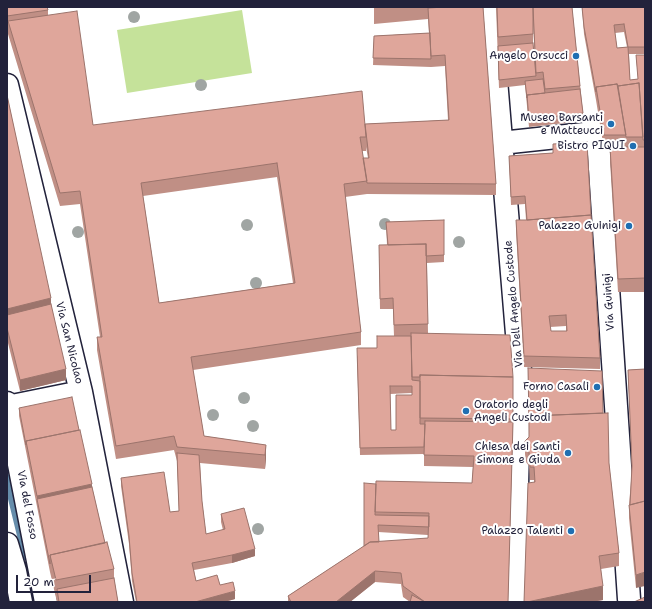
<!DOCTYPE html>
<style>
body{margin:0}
#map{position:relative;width:652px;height:609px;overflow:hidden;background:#fff;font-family:"Shantell Sans",sans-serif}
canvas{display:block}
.frame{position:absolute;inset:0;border:8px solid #22223b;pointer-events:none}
.scale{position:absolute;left:16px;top:575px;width:75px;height:18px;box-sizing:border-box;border:2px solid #22223b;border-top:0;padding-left:5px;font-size:12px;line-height:14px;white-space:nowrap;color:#22223b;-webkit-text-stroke:3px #fff;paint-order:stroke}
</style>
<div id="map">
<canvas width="652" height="609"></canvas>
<div class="frame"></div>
<div class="scale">20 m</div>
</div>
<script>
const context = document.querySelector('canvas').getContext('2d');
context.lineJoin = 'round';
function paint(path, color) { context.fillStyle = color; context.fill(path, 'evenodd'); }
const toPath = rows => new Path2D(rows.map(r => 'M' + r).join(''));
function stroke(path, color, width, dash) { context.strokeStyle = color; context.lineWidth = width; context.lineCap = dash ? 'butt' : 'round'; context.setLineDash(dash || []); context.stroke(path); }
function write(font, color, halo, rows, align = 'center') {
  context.font = font + ' "Shantell Sans",sans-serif'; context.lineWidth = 4; context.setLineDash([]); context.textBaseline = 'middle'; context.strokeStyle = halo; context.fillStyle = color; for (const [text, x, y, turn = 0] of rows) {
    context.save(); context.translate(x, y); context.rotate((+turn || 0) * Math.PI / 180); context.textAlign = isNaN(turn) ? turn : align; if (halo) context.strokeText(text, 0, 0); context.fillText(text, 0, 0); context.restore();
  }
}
const green = toPath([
 [242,10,252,73,127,93,117,30]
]);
const stream = toPath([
 [7,478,26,556]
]);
const minor = toPath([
 [490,7,520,370,514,602],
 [575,7,576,23,599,154,629,599],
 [7,85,81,392,122,602],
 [501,143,594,133],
 [7,403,46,602],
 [7,407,81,392],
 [7,544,15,571,21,602]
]);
const trees = [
 [134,17],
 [201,85],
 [385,224],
 [247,225],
 [78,232],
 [459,242],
 [256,283],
 [244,398],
 [213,415],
 [253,426],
 [258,529]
];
const wall = toPath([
 [7,7,48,10,48,15,93,125,365,124,448,120,445,66,431,67,373,65,374,36,429,33,428,19,374,24,374,7,483,7,496,184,496,195,367,194,345,197,361,332,361,345,193,370,204,436,266,445,266,458,265,469,200,463,202,501,206,534,223,530,221,522,221,514,255,556,232,563,194,570,196,581,220,585,235,599,224,602,136,602,132,581,129,544,121,486,121,478,170,512,179,511,177,461,174,450,116,459,97,350,97,337,100,337,80,204,60,206,8,34,8,24,7,24],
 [366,147,368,158,363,158,362,151,366,151],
 [277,177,293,283,159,303,143,196],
 [496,7,572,7,583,113,583,121,529,127,525,85,499,88],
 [533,21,535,64,533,43],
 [582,7,645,7,645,54,629,54,630,80,638,79,636,55,645,55,645,292,618,292,610,161,610,148,604,149,596,100,584,34],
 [624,32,627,47,617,48,615,33],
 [7,95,51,304,66,380,20,391,7,339],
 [553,144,591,215,600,358,600,369,524,367,516,231,516,220,526,220,525,204,511,205,509,156,553,153],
 [566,326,566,331,551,331,550,327],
 [444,220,444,262,427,263,428,333,513,377,513,433,508,602,410,602,403,597,401,584,375,582,350,602,288,602,288,596,364,546,376,484,472,483,473,467,424,466,424,454,360,455,357,356,377,348,394,336,393,309,380,309,379,245,387,245,386,222],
 [412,393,412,395,396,430,391,430,390,394],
 [378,532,428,535,428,538,379,542],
 [528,368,603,413,609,463,619,553,619,566,601,569,603,600,591,602,524,602,534,482,534,480,530,480,529,466,526,462,525,454,525,441,529,437],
 [645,369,636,588,629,518,629,505,632,469,628,370],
 [19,408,92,487,105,543,114,569,114,578,118,602,57,602,50,572,19,416]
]);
const shadedWall = toPath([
 [51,298,51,315,7,325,7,309],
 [66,369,66,380,20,391,20,380],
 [266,445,266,458,265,469,265,455],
 [92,484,92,495,37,499,37,496],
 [255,549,255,556,232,563,232,555],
 [375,571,375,582,350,602,336,602],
 [645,572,645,586,636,588,636,575],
 [603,586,603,600,591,602,527,602],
 [235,591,235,599,224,602,195,602]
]);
const building = toPath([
 [7,7,47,7,48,10,7,16,7,7],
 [445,7,483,7,496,184,367,183,363,158,369,158,365,124,449,120,445,55,431,56,428,8,445,7],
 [497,7,533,7,533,34,498,37,497,7],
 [533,7,572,7,580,86,545,89,543,72,536,73,533,7],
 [582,7,645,7,645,47,628,47,630,80,638,79,636,55,645,55,645,140,643,140,639,83,618,86,617,84,596,87,596,92,584,27,582,7],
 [624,24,628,47,617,48,614,25,624,24],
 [77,11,93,125,362,91,366,137,360,137,367,181,344,184,361,332,191,357,204,436,266,445,265,455,177,447,174,436,116,446,97,337,102,337,80,191,60,193,8,21,77,11],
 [277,163,295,283,159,303,141,183,277,163],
 [430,33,431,59,373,58,374,36,430,33],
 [533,43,536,76,499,80,498,46,533,43],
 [543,79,545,93,527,95,527,98,525,81,543,79],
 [639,83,643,137,626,137,618,86,639,83],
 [617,84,626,135,604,135,596,87,617,84],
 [580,89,583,113,529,120,527,95,580,89],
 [7,95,51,298,7,309,7,95],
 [587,142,591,215,527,220,525,196,511,197,509,156,553,153,553,144,587,142],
 [610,147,645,147,645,278,618,279,610,147],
 [591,215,600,358,524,356,516,220,527,220,591,215],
 [566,315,567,331,551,331,549,316,566,315],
 [444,220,444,255,426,256,426,244,388,245,386,222,444,220],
 [426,244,428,324,394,325,393,298,380,299,379,245,426,244],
 [51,304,66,369,20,380,7,328,7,315,51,304],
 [411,333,510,335,513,377,420,375,420,377,412,377,411,333],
 [377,336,411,336,412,380,420,381,420,424,425,424,424,447,360,448,357,348,377,348,377,336],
 [390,386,412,386,412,395,396,395,396,430,391,430,390,386],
 [528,368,602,371,603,413,529,416,529,422,528,368],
 [645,369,645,501,630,505,632,466,628,370,645,369],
 [420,375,513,377,513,419,420,418,420,375],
 [72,397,79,430,26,441,26,445,19,408,72,397],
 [608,413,609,463,619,553,599,556,603,586,527,602,524,602,528,483,535,482,534,467,530,467,529,452,526,449,525,441,529,437,529,416,608,413],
 [425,421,513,422,508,602,425,602,403,586,401,573,375,571,336,602,291,602,288,596,370,542,428,538,429,513,375,512,376,481,472,483,474,456,424,455,425,421],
 [80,430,92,484,37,496,26,441,80,430],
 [177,453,199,455,202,501,206,534,225,529,221,514,244,508,255,549,232,555,192,563,196,581,217,575,220,585,233,582,235,591,195,602,137,602,132,573,129,536,121,478,164,472,170,512,179,511,177,453],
 [364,483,376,484,375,515,429,516,429,527,378,525,379,542,370,542,364,546,364,483],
 [92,487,105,543,50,555,50,564,37,499,92,487],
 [645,501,645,572,636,575,629,505,645,501],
 [107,542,114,569,56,580,50,555,107,542],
 [114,578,118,602,59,602,57,589,114,578],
 [412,595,425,602,410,602,412,595],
 [645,597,645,602,634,602,645,597]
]);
const markers = [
 [576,56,4,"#1f6fb2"],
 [611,124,4,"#1f6fb2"],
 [633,146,4,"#1f6fb2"],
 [629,226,4,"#1f6fb2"],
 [597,387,4,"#1f6fb2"],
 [466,411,4,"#1f6fb2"],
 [568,453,4,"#1f6fb2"],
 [571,531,4,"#1f6fb2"]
];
const poiNames = [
 ["Angelo Orsucci",568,56],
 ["Museo Barsanti",603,118],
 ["e Matteucci",603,131],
 ["Bistro PIQUI",625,146],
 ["Palazzo Guinigi",621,226],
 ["Forno Casali",589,387],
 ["Oratorio degli",474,405,"left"],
 ["Angeli Custodi",474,418,"left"],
 ["Chiesa dei Santi",560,447],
 ["Simone e Giuda",560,460],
 ["Palazzo Talenti",563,531]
];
const streetNames = [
 ["Via Guinigi",609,302,-94],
 ["Via Dell Angelo Custode",514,304,-95],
 ["Via San Nicolao",69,343,76],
 ["Via del Fosso",27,505,79]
];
paint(green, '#c5e29a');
stroke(stream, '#668dab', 8);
stroke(minor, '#22223b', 25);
stroke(minor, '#fff', 22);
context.fillStyle = '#a0a5a3';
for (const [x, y] of trees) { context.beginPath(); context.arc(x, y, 6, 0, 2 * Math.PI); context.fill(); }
paint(wall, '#c08f85');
paint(shadedWall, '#9c746c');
paint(building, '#dfa69b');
stroke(building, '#9c746c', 1);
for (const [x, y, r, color] of markers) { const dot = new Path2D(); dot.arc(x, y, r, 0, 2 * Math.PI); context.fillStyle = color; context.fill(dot); stroke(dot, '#fff', 1.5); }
write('11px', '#22223b', '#fff', poiNames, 'right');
write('11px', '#22223b', '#fff', streetNames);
</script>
